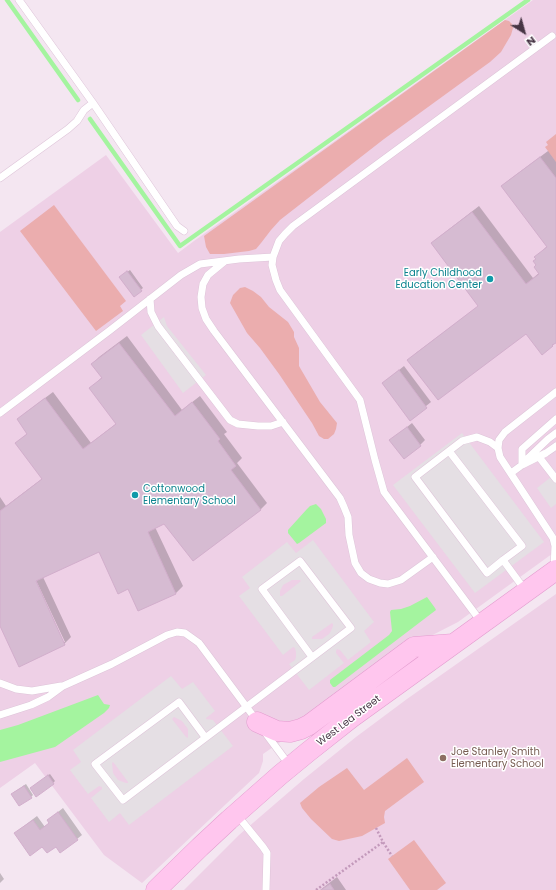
<!DOCTYPE html>
<style>
body{margin:0}
#map{position:relative;width:556px;height:890px;overflow:hidden;background:#f4e6f1;font-family:Poppins,sans-serif}
canvas{display:block}
.north{position:absolute;left:504px;top:12px;width:40px;height:40px;-webkit-text-stroke:3px #fff;paint-order:stroke;rotate:143deg;font-size:11px;font-weight:700;line-height:16px;text-align:center;color:#473545}
.north::after{content:'';display:block;margin:auto;width:14px;height:18px;background:#473545;clip-path:polygon(50% 0,100% 100%,50% 72%,0 100%)}
</style>
<div id="map">
<canvas width="556" height="890"></canvas>
<div class="north">N</div>
</div>
<script>
const context = document.querySelector('canvas').getContext('2d');
context.lineJoin = 'round';
function paint(path, color) { context.fillStyle = color; context.fill(path, 'evenodd'); }
const toPath = rows => new Path2D(rows.map(r => 'M' + r).join(''));
function stroke(path, color, width, dash) { context.strokeStyle = color; context.lineWidth = width; context.lineCap = dash ? 'butt' : 'round'; context.setLineDash(dash || []); context.stroke(path); }
function write(font, color, halo, rows, align = 'center') {
  context.font = font + ' Poppins,sans-serif'; context.lineWidth = 3; context.setLineDash([]); context.textBaseline = 'middle'; context.strokeStyle = halo; context.fillStyle = color; for (const [text, x, y, turn = 0] of rows) {
    context.save(); context.translate(x, y); context.rotate((+turn || 0) * Math.PI / 180); context.textAlign = isNaN(turn) ? turn : align; if (halo) context.strokeText(text, 0, 0); context.fillText(text, 0, 0); context.restore();
  }
}
const education = toPath([
 [533,0,556,0,556,551,458,622,409,647,302,727,263,754,263,761,259,773,142,883,104,855,35,763,0,788,0,232,106,155,178,253,194,241],
 [556,594,556,890,184,890,239,835,304,779,356,737,407,699]
]);
const green = toPath([
 [505,20,509,21,512,24,513,28,511,35,501,52,490,62,384,139,280,220,271,230,261,243,256,249,249,251,224,254,210,254,206,247,204,236],
 [556,134,556,162,545,147,548,145,546,142],
 [54,205,126,301,120,306,123,311,96,331,20,231],
 [245,287,253,291,261,297,269,307,288,322,294,332,294,337,299,348,299,366,320,402,337,423,336,429,334,434,328,439,324,439,319,436,312,423,279,374,260,348,247,333,230,303,233,295,240,288],
 [407,758,424,782,385,811,384,817,385,823,362,836,339,841,332,839,311,819,302,808,300,803,319,787,347,768,364,790],
 [414,840,446,883,437,890,410,890,388,859]
]);
const parking = toPath([
 [164,317,167,326,206,375,183,393,141,335],
 [462,433,544,542,475,593,393,485],
 [556,473,556,504,551,508,537,488],
 [313,540,374,622,364,631,371,642,348,660,340,650,337,649,336,651,336,653,344,663,309,690,289,664,295,660,296,657,296,652,295,648,293,647,283,655,239,596,250,588,242,577,287,542,296,553],
 [292,580,300,580,301,581,282,596,280,596,280,591,283,585],
 [332,623,333,624,333,626,331,631,329,634,322,639,312,639,312,637],
 [171,676,182,689,193,682,215,711,206,718,206,719,213,720,233,746,129,825,120,813,109,822,91,798,102,789,102,787,99,786,88,794,70,770,81,762,73,750],
 [174,717,182,721,188,729,188,738,186,737,172,719],
 [113,762,114,763,128,782,128,783,126,783,118,780,113,773,112,763]
]);
const water = toPath([
 [316,504,321,509,326,519,326,523,299,543,297,544,288,533,288,530,307,509,310,506],
 [427,597,435,608,436,610,335,687,333,687,330,683,330,680,389,635,392,631,390,612,391,610,401,609,410,606],
 [98,695,104,704,110,705,109,708,104,713,55,747,0,762,0,730,18,725]
]);
const shadow = toPath([
 [548,151,556,162,556,342,552,346,527,333,409,360,416,353,479,306,432,243,439,237,479,206,533,278,539,273,537,259,536,257,547,246,502,186,509,180],
 [130,270,143,288,134,295,122,276],
 [127,336,182,410,200,396,227,432,224,434,242,458,237,463,267,503,260,510,165,523,155,527,183,586,176,593,138,610,129,588,99,551,43,577,71,637,64,644,0,624,0,497,6,506,43,478,16,443,28,433,18,420,25,413,53,392,91,443,117,423,91,388,102,377,92,364,99,357],
 [34,576,65,642,62,642,33,577],
 [404,366,431,402,410,419,383,383],
 [412,423,425,440,420,445,391,440],
 [50,774,55,781,53,783,33,786],
 [26,784,33,795,31,797,14,792],
 [63,808,82,835,77,839,56,846,43,845,15,834,20,829,37,816,45,827,50,823,48,820],
 [0,873,4,879,0,883],
 [337,877,346,890,320,890]
]);
const stream = toPath([
 [7,0,78,100],
 [90,119,180,246,528,0]
]);
const building = toPath([
 [540,157,556,178,556,343,552,345,553,346,542,355,526,334,438,400,407,360,478,306,431,243,472,212,526,284,539,274,534,267,536,265,533,261,536,259,534,257,547,247,501,186,540,157],
 [127,271,142,291,134,297,119,277,127,271],
 [119,343,175,416,192,402,220,439,218,441,236,466,231,470,261,510,193,561,164,524,148,532,176,594,138,611,128,589,118,594,99,552,36,581,65,645,19,667,0,626,0,511,42,479,15,443,27,434,17,419,45,398,83,449,116,424,89,388,102,378,91,364,119,343],
 [399,370,427,408,410,421,382,383,399,370],
 [407,427,421,446,404,459,389,440,407,427],
 [48,775,54,784,36,797,30,788,48,775],
 [24,786,32,798,19,806,11,794,24,786],
 [58,812,78,840,60,853,56,847,47,853,42,847,30,856,14,833,33,820,40,830,49,823,47,820,58,812],
 [330,884,334,890,321,890,330,884]
]);
const path = toPath([
 [376,828,383,842,392,856],
 [316,890,383,842]
]);
const lane = toPath([
 [19,0,93,103,177,226,184,231],
 [0,178,68,129,77,121,84,110,93,103],
 [225,261,208,275,203,284,201,297,202,308,206,319,214,331,340,498,344,507,348,517,349,535,355,563,361,573,369,579,380,583,388,584,401,580,433,557],
 [150,299,151,312,158,326,230,420,238,424,258,426,271,426,283,422],
 [0,413,109,331,181,275,200,264,239,259,273,257],
 [498,448,490,442,477,437,462,441,415,477,487,573,503,560],
 [449,451,522,546,503,560,525,590],
 [539,457,556,479],
 [525,461,548,439,556,433],
 [522,465,522,449,556,419],
 [511,473,522,465,546,453,556,446],
 [554,569,555,546,553,538,500,457,498,448,499,440,505,432,556,392],
 [482,623,384,492,375,460,360,400,280,290,276,280,272,265,273,257,279,241,285,234,293,226,552,36],
 [0,683,16,689,32,691,61,686],
 [0,715,31,705,48,697,63,686,112,664,167,635,177,632,185,633,199,643,257,721],
 [264,731,290,766],
 [205,737,179,702,95,764,123,800,351,628,300,561,262,589,312,657],
 [237,815,263,847,267,853,266,890]
]);
const secondary = toPath([
 [257,722,277,731,290,732,301,729,309,725,414,647,453,644],
 [156,890,200,847,229,820,280,775,308,752,351,718,556,570]
]);
const markers = [
 [490,279,4,"#0f9aa8"],
 [135,495,4,"#0f9aa8"],
 [443,758,4,"#8d6e63"]
];
const cultureNames = [
 ["Early Childhood",482,273],
 ["Education Center",482,285],
 ["Cottonwood",143,489,"left"],
 ["Elementary School",143,501,"left"]
];
const streetNames = [
 ["West Lea Street",349,721,-37]
];
const educationNames = [
 ["Joe Stanley Smith",451,752],
 ["Elementary School",451,764]
];
paint(education, '#eed0e6');
paint(green, '#ebadae');
paint(parking, '#e5dfe4');
paint(water, '#a4f49f');
paint(shadow, '#0003');
stroke(stream, '#a4f49f', 4.5);
paint(building, '#d6bbd2');
stroke(building, '#d2aecc', 1);
stroke(lane, '#dec5d9', 8);
stroke(secondary, '#e39ccf', 21);
stroke(path, '#c399bb', 2.5, [2, 2]);
stroke(lane, '#fff', 7);
stroke(secondary, '#ffc6ee', 20);
for (const [x, y, r, color] of markers) { const dot = new Path2D(); dot.arc(x, y, r, 0, 2 * Math.PI); context.fillStyle = color; context.fill(dot); stroke(dot, '#fff', 1.5); }
write('10px', '#0d838f', '#fff', cultureNames, 'right');
write('10px', '#473545', '#fff', streetNames);
write('10px', '#785e54', '#fff', educationNames, 'left');
</script>
